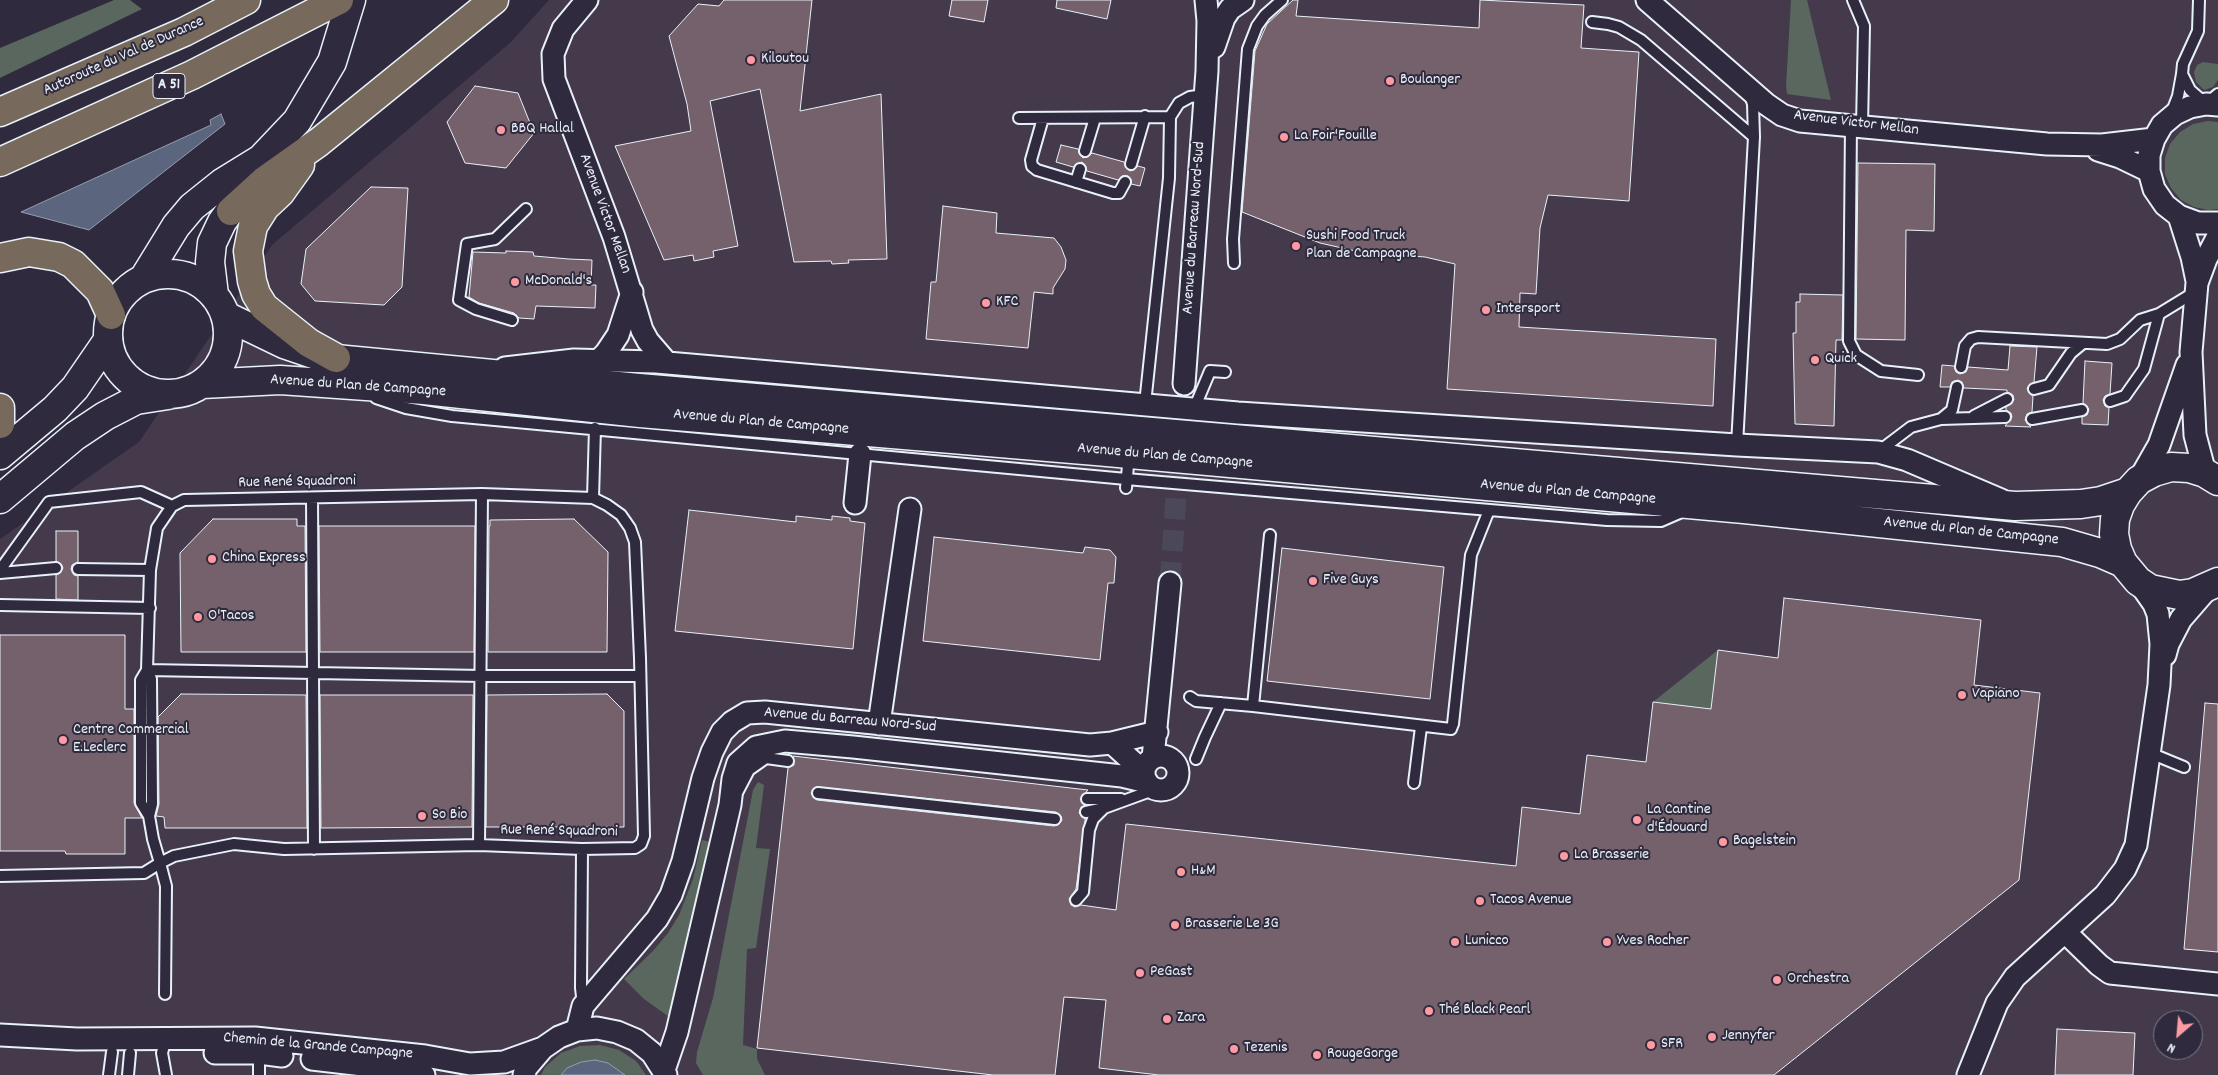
<!DOCTYPE html>
<meta charset="utf-8">
<style>
body{margin:0}
#map{position:relative;width:2218px;height:1075px;overflow:hidden;background:#2f2a3d;font-family:Dekko,sans-serif}
canvas{display:block}
.north{position:absolute;left:2153px;top:1010px;width:50px;height:50px;box-sizing:border-box;background:#2f2a3d;border:1px solid #797a88;border-radius:50%;rotate:207deg;font-size:14px;font-weight:700;line-height:20px;text-align:center;color:#e8f1f8}
.north::after{content:'';display:block;margin:auto;width:18px;height:22px;background:#ff9aa2;clip-path:polygon(50% 0,100% 100%,50% 72%,0 100%)}
</style>
<div id="map">
<canvas width="2218" height="1075"></canvas>
<div class="north">N</div>
</div>
<script>
const context = document.querySelector('canvas').getContext('2d');
context.lineJoin = 'round';
function paint(path, color) { context.fillStyle = color; context.fill(path, 'evenodd'); }
const toPath = rows => new Path2D(rows.map(r => 'M' + r).join(''));
function stroke(path, color, width, dash) { context.strokeStyle = color; context.lineWidth = width; context.lineCap = dash ? 'butt' : 'round'; context.setLineDash(dash || []); context.stroke(path); }
function write(font, color, halo, rows, align = 'center') {
  context.font = font + ' Dekko,sans-serif'; context.lineWidth = 4; context.setLineDash([]); context.textBaseline = 'middle'; context.strokeStyle = halo; context.fillStyle = color; for (const [text, x, y, turn = 0] of rows) {
    context.save(); context.translate(x, y); context.rotate((+turn || 0) * Math.PI / 180); context.textAlign = isNaN(turn) ? turn : align; if (halo) context.strokeText(text, 0, 0); context.fillText(text, 0, 0); context.restore();
  }
}
const built = toPath([
 [549,0,2218,0,2218,1075,0,1075,0,539,139,442,272,245,511,42],
 [2163,1020,2193,1020,2193,1050,2163,1050]
]);
const green = toPath([
 [114,0,130,0,142,9,0,78,0,48],
 [1791,0,1807,0,1831,100,1787,94,1786,86],
 [2203,62,2218,64,2218,80,2213,87,2204,90,2196,82,2194,72,2197,65],
 [2208,121,2218,122,2218,209,2208,210,2194,207,2181,200,2171,188,2165,174,2165,158,2170,144,2180,132,2193,124],
 [1718,650,1711,709,1653,702],
 [758,782,764,785,756,848,770,849,756,948,747,949,743,1045,757,1049,757,1059,765,1075,703,1075,696,1063,697,1052,713,998,753,790],
 [702,840,711,842,672,1019,644,999,624,979,653,951,668,933,679,915,693,879],
 [600,1045,619,1050,636,1061,646,1075,541,1075,545,1067,561,1053,580,1046]
]);
const water = toPath([
 [221,114,225,124,89,230,21,212,211,125,210,120,221,114],
 [595,1060,608,1063,625,1075,561,1075,567,1068,581,1062,595,1060]
]);
const building = toPath([
 [724,0,812,0,800,111,881,94,887,259,848,260,849,263,832,264,831,261,794,262,760,89,710,101,738,246,713,251,714,257,694,261,693,255,664,260,615,146,691,131,687,104,669,36,698,4,719,6,724,0],
 [952,0,988,0,984,22,949,16,952,0],
 [1057,0,1111,0,1107,19,1056,8,1057,0],
 [1293,0,1298,0,1296,16,1479,28,1480,0,1584,5,1581,48,1639,52,1629,201,1548,195,1540,228,1536,294,1520,293,1519,327,1716,339,1713,406,1447,389,1455,264,1425,257,1360,252,1320,243,1242,212,1255,51,1267,24,1293,0],
 [475,86,518,93,534,133,506,168,465,163,447,122,475,86],
 [1061,145,1078,149,1080,155,1083,158,1089,156,1092,153,1124,162,1126,168,1130,171,1135,169,1138,166,1145,168,1140,186,1131,184,1131,179,1128,176,1122,176,1118,180,1087,171,1085,165,1082,162,1076,164,1073,167,1056,162,1061,145],
 [1858,163,1935,164,1934,231,1906,230,1905,340,1856,339,1858,163],
 [371,187,408,188,402,287,384,305,315,301,301,284,306,249,371,187],
 [943,206,997,213,996,233,1054,238,1061,247,1066,260,1065,269,1053,288,1053,294,1034,292,1028,348,926,339,931,282,936,282,943,206],
 [506,251,533,252,534,256,569,259,592,260,591,285,596,285,595,308,536,306,534,319,519,318,514,313,479,303,469,297,473,252,506,253,506,251],
 [1800,294,1843,295,1842,340,1836,340,1834,426,1795,424,1793,333,1796,333,1796,302,1800,302,1800,294],
 [2010,346,2037,347,2034,382,2027,388,2029,393,2033,396,2032,412,2027,414,2025,420,2031,427,2005,426,2012,417,2011,413,2006,410,2006,407,2014,400,2013,395,2007,392,2007,390,1964,388,1962,382,1958,380,1952,382,1950,387,1940,387,1942,365,1954,366,1956,372,1960,374,1966,372,1968,367,2008,370,2010,346],
 [2085,361,2112,363,2110,394,2105,396,2103,400,2105,406,2109,408,2108,425,2082,424,2082,417,2087,415,2089,409,2083,403,2085,361],
 [689,510,796,522,796,516,832,520,832,516,850,518,850,521,865,523,853,649,675,631,689,510],
 [213,519,297,519,297,526,305,526,306,652,181,652,180,553,213,519],
 [574,519,608,552,607,652,488,652,489,526,490,526,490,520,574,519],
 [319,526,475,526,474,652,320,652,319,526],
 [56,531,78,531,78,562,72,565,71,569,74,575,78,576,78,600,56,599,56,575,60,573,63,568,61,564,56,561,56,531],
 [934,537,1083,553,1085,547,1110,550,1116,557,1114,583,1108,583,1100,660,923,641,934,537],
 [1282,548,1444,567,1430,699,1267,681,1282,548],
 [1784,598,1981,620,1974,685,2040,693,2019,880,1774,1075,1159,1075,1099,1068,1106,1000,1064,997,1055,1075,993,1075,757,1048,788,768,794,765,793,756,1088,790,1080,799,1085,805,1081,807,1079,813,1085,819,1085,822,1076,889,1069,899,1071,905,1075,907,1081,905,1116,910,1126,824,1516,866,1522,807,1580,814,1587,755,1646,762,1653,702,1711,709,1718,650,1778,658,1784,598],
 [816,787,1056,812,1061,816,1062,820,1058,825,1054,826,817,800,814,798,811,793,816,787],
 [0,635,125,635,125,709,134,709,134,803,142,818,125,818,125,854,66,854,65,851,0,851,0,635],
 [181,694,306,695,307,828,165,828,164,817,156,816,159,804,158,717,181,694],
 [607,694,624,711,624,827,486,827,487,695,607,694],
 [320,695,473,695,472,827,321,828,320,695],
 [2205,703,2218,704,2218,952,2184,949,2205,703],
 [2057,1029,2135,1033,2133,1075,2055,1075,2057,1029]
]);
const streetTunnel = toPath([
 [1170,583,1184,384]
]);
const lane = toPath([
 [1853,0,1864,26,1862,126],
 [1592,22,1608,24,1619,27,1641,40,1754,137],
 [2182,74,2183,64,2198,31,2199,0],
 [2171,114,2178,96,2182,74,2190,90,2206,104,2218,94],
 [1019,118,1170,117],
 [1043,118,1031,160,1032,166,1037,170,1113,193,1119,193,1125,182],
 [1851,125,1849,341,1856,355,1881,371,1918,375],
 [1085,151,1095,118],
 [1131,164,1145,116],
 [1076,182,1080,169],
 [1234,263,1233,239,1248,49,1257,26,1265,15,1282,0],
 [512,320,476,309,459,300,467,244,495,239,526,209],
 [1961,367,1965,346,1971,339,1978,337,2107,344,2120,339,2140,320,2159,314,2195,292],
 [2034,389,2049,385,2071,353,2083,343],
 [376,398,406,408,452,416,1126,479,1607,520,1661,521,1684,511],
 [2110,401,2125,396,2144,369,2159,314],
 [1145,404,1169,178,1170,117,1179,103,1190,97,1205,95],
 [1194,409,1210,371,1225,372],
 [1974,416,2007,399],
 [1941,419,1952,410,1957,387],
 [2032,419,2082,410],
 [1737,445,1754,137,1753,104,1750,95],
 [1878,452,1911,427,1941,419,2005,417],
 [1126,488,1129,454],
 [312,498,314,849],
 [593,498,595,428],
 [78,569,150,570],
 [0,570,49,502,141,492,172,506],
 [0,573,56,568],
 [0,605,150,608],
 [147,670,482,676,640,676],
 [147,670,151,679,152,804,149,816],
 [1190,697,1196,701,1253,706,1451,729,1453,724,1471,555,1489,510],
 [1253,706,1270,535],
 [2150,753,2184,767],
 [1196,759,1205,737,1221,703],
 [1414,783,1421,727],
 [738,791,749,770,766,758,788,761],
 [818,793,1055,819],
 [1087,799,1121,799],
 [1086,812,1104,808,1156,789],
 [479,845,482,494],
 [582,849,581,988,583,1005],
 [0,876,144,873,160,863,174,856,234,844,284,849,479,845,582,849,635,848,641,844,644,836,640,658,635,542,630,528,621,515,607,505,593,498,482,494,184,500,172,506,157,528,150,570,147,670,141,680,141,803,149,816,153,839,160,863,166,886,165,994],
 [1076,900,1083,892,1089,830,1093,819,1104,808],
 [109,1075,112,1052],
 [128,1075,130,1053],
 [166,1075,162,1053,166,1038],
 [259,1075,259,1053]
]);
const street = toPath([
 [587,0,563,29,553,54,554,79,614,237,642,330,648,341,667,363],
 [1647,0,1766,104,1782,115,1800,121,2047,144,2102,145,2154,139],
 [1214,47,1224,18,1230,9,1243,0],
 [2218,105,2206,104,2190,107,2175,114,2162,125,2154,139,2149,155,2149,171,2154,189,2165,205,2179,216,2198,223,2218,223],
 [2098,150,2120,157,2149,171],
 [2179,216,2192,257,2197,281],
 [599,360,606,353,618,335,632,292],
 [505,368,574,360,656,362,1238,413,1737,445,1878,452,1907,460,2001,500],
 [1184,384,1207,71,1208,21,1206,0],
 [2205,473,2195,435,2191,352,2197,283,2206,259,2218,236],
 [2139,480,2159,445,2187,365],
 [855,503,860,454],
 [2165,655,2168,644,2181,619,2207,589],
 [879,724,910,509],
 [1112,743,1157,732],
 '1144 773a17 17 0 1 1 34 0a17 17 0 1 1-34 0Z',
 [1153,758,1170,583],
 [2065,932,2099,965,2110,973,2218,984],
 [577,1030,583,1006,657,919,671,895,683,861,703,778,712,752,722,732,732,722,747,713,765,712,1090,745,1112,743,1144,772],
 [0,1035,77,1039,255,1038,425,1056,470,1064,504,1062,543,1048],
 [215,1053,259,1053,282,1056],
 [312,1059,388,1068,424,1075],
 [664,1070,677,1032,730,805,733,779,738,763,756,747,785,741,853,747,1122,776,1147,782],
 [524,1075,526,1068,543,1048,559,1037,577,1030,597,1028,617,1032,636,1040,652,1053,666,1075],
 [1968,1075,1997,1003,2015,977,2105,895,2125,869,2136,845,2159,685,2161,644,2158,614,2154,604,2138,581]
]);
const secondary = toPath([
 '108 334a60 60 0 1 1 120 0a60 60 0 1 1-120 0Z',
 [144,278,176,226,192,207,222,183,261,159,297,121,332,62,351,0],
 [214,295,210,262,212,243,222,222,244,191],
 [226,316,284,344,325,358,639,388,2015,506,2081,504,2101,501,2128,492],
 [202,384,280,380,424,390,640,413,1096,451,1744,509,2062,542,2100,553,2123,563],
 [0,455,55,409,75,388,108,340],
 [2218,481,2205,473,2189,468,2171,467,2154,472,2139,480,2128,492,2120,505,2115,519,2114,534,2117,549,2123,563,2138,581,2150,589,2179,595,2193,593,2218,582],
 [0,499,75,436,105,416,136,400,168,395]
]);
const highway = toPath([
 [0,112,184,32,246,0],
 [0,162,192,75,339,0],
 [300,165,280,193,265,207,253,226,248,251,252,281,256,294,264,307,309,343,336,358],
 [231,211,264,181,319,142,494,0],
 [0,258,29,252,59,257,73,264,100,291,111,315],
 [0,408,0,424]
]);
const markers = [
 [751,60,5,"#ff9aa2"],
 [1390,81,5,"#ff9aa2"],
 [501,130,5,"#ff9aa2"],
 [1284,137,5,"#ff9aa2"],
 [1296,246,5,"#ff9aa2"],
 [515,282,5,"#ff9aa2"],
 [986,303,5,"#ff9aa2"],
 [1486,310,5,"#ff9aa2"],
 [1815,360,5,"#ff9aa2"],
 [212,559,5,"#ff9aa2"],
 [1313,581,5,"#ff9aa2"],
 [198,617,5,"#ff9aa2"],
 [1962,695,5,"#ff9aa2"],
 [63,740,5,"#ff9aa2"],
 [422,816,5,"#ff9aa2"],
 [1637,820,5,"#ff9aa2"],
 [1723,842,5,"#ff9aa2"],
 [1564,856,5,"#ff9aa2"],
 [1181,872,5,"#ff9aa2"],
 [1480,901,5,"#ff9aa2"],
 [1175,925,5,"#ff9aa2"],
 [1455,942,5,"#ff9aa2"],
 [1607,942,5,"#ff9aa2"],
 [1140,973,5,"#ff9aa2"],
 [1777,980,5,"#ff9aa2"],
 [1429,1011,5,"#ff9aa2"],
 [1167,1019,5,"#ff9aa2"],
 [1712,1037,5,"#ff9aa2"],
 [1651,1045,5,"#ff9aa2"],
 [1234,1049,5,"#ff9aa2"],
 [1317,1055,5,"#ff9aa2"]
];
const shields = [
 [169,86,32]
];
const shieldNames = [
 ["A 51",169,86]
];
const streetNames = [
 ["Autoroute du Val de Durance",124,57,-24],
 ["Avenue Victor Mellan",1856,124,7],
 ["Avenue Victor Mellan",604,214,70],
 ["Avenue du Barreau Nord-Sud",1195,228,-86],
 ["Avenue du Plan de Campagne",358,387,4],
 ["Avenue du Plan de Campagne",761,423,5],
 ["Avenue du Plan de Campagne",1165,457,5],
 ["Rue René Squadroni",297,483,-1],
 ["Avenue du Plan de Campagne",1568,493,5],
 ["Avenue du Plan de Campagne",1971,532,6],
 ["Avenue du Barreau Nord-Sud",850,721,5],
 ["Rue René Squadroni",559,832,1],
 ["Chemin de la Grande Campagne",318,1047,5]
];
const poiNames = [
 ["Kiloutou",761,60],
 ["Boulanger",1400,81],
 ["BBQ Hallal",511,130],
 ["La Foir'Fouille",1294,137],
 ["Sushi Food Truck",1306,237],
 ["Plan de Campagne",1306,255],
 ["McDonald's",525,282],
 ["KFC",996,303],
 ["Intersport",1496,310],
 ["Quick",1825,360],
 ["China Express",222,559],
 ["Five Guys",1323,581],
 ["O'Tacos",208,617],
 ["Vapiano",1972,695],
 ["Centre Commercial",73,731],
 ["E.Leclerc",73,749],
 ["La Cantine",1647,811],
 ["d'Édouard",1647,829],
 ["So Bio",432,816],
 ["Bagelstein",1733,842],
 ["La Brasserie",1574,856],
 ["H&M",1191,872],
 ["Tacos Avenue",1490,901],
 ["Brasserie Le 3G",1185,925],
 ["Lunicco",1465,942],
 ["Yves Rocher",1617,942],
 ["PeGast",1150,973],
 ["Orchestra",1787,980],
 ["Thé Black Pearl",1439,1011],
 ["Zara",1177,1019],
 ["Jennyfer",1722,1037],
 ["SFR",1661,1045],
 ["Tezenis",1244,1049],
 ["RougeGorge",1327,1055]
];
paint(built, '#443a4b');
paint(green, '#59675e');
paint(water, '#5b657e');
stroke(water, '#939daf', 1);
paint(building, '#75616b');
stroke(building, '#e8f1f8', 1);
stroke(streetTunnel, '#4b4859', 21, [21, 11]);
stroke(lane, '#e8f1f8', 14);
stroke(street, '#e8f1f8', 25);
stroke(secondary, '#e8f1f8', 31);
stroke(highway, '#e8f1f8', 31);
stroke(lane, '#2f2a3d', 10);
stroke(street, '#2f2a3d', 21);
stroke(secondary, '#2f2a3d', 28);
stroke(highway, '#77695c', 28);
for (const [x, y, r, color] of markers) { const dot = new Path2D(); dot.arc(x, y, r, 0, 2 * Math.PI); context.fillStyle = color; context.fill(dot); stroke(dot, '#2f2a3d', 2); }
for (const [x, y, w] of shields) { const box = new Path2D(); box.roundRect(x - w / 2, y - 12.5, w, 25, 4); context.fillStyle = '#2f2a3d'; context.fill(box); stroke(box, '#e8f1f8', 1); }
write('bold 15px', '#e8f1f8', null, shieldNames);
write('16px', '#e8f1f8', '#2f2a3d', streetNames);
write('16px', '#e8f1f8', '#2f2a3d', poiNames, 'left');
</script>
